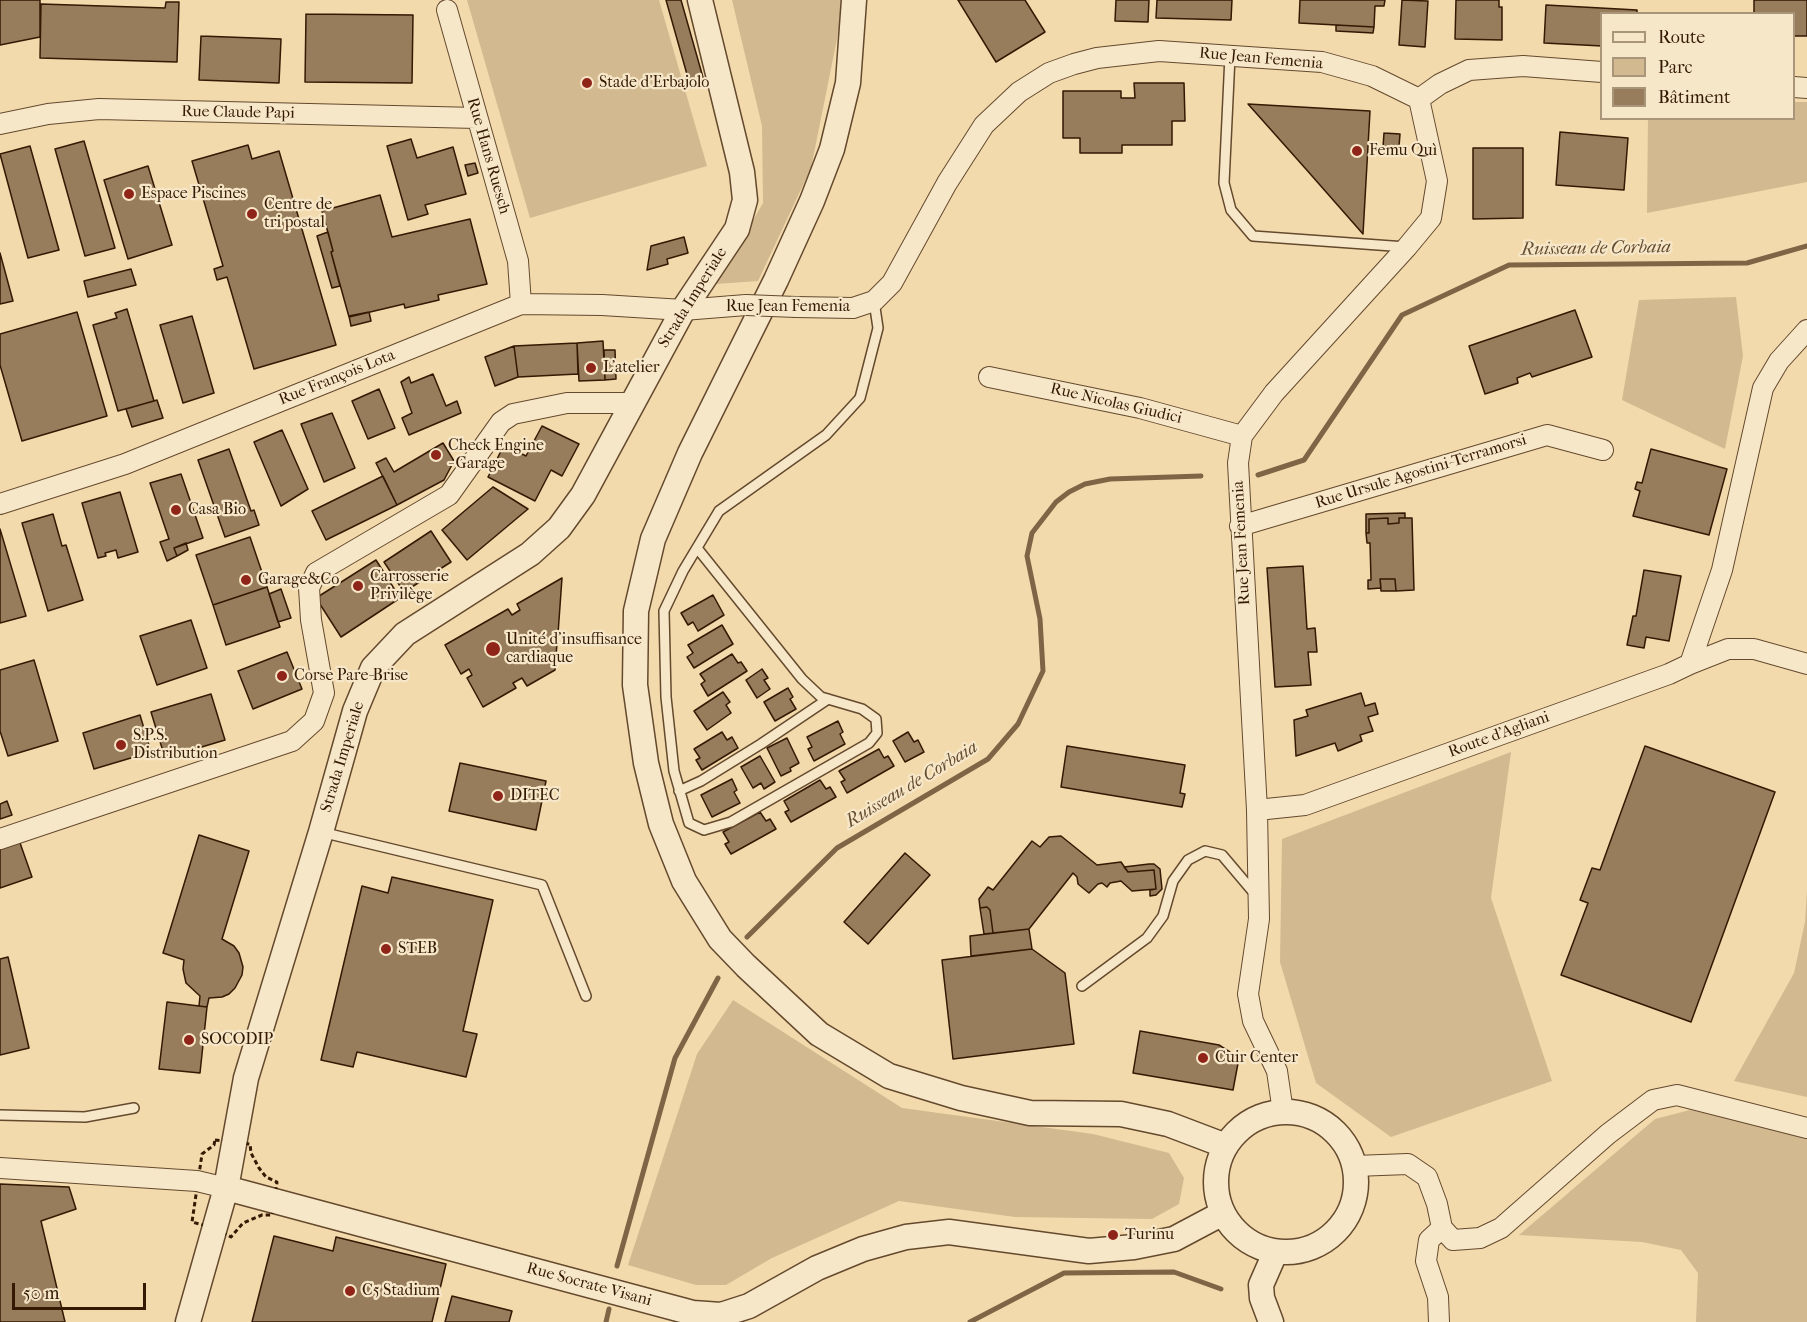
<!DOCTYPE html>
<meta charset="utf-8">
<style>
body{margin:0}
#map{position:relative;width:1807px;height:1322px;overflow:hidden;background:#f2daac;font-family:"IM FELL French Canon",serif}
canvas{display:block}
.legend{position:absolute;left:1600px;top:12px;width:195px;height:108px;box-sizing:border-box;background:#f7e7c9;border:2px solid #a9957a;margin:0;padding:8px 10px;list-style:none;font-size:18px;color:#341903}
.legend li{display:flex;align-items:center;gap:12px;height:30px}
.legend b{width:30px;border:2px solid #a9957a}
.scale{position:absolute;left:12px;top:1283px;width:134px;height:27px;box-sizing:border-box;border:3px solid #341903;border-top:0;padding-left:8px;font-size:18px;line-height:21px;white-space:nowrap;color:#341903;-webkit-text-stroke:4px #f7e7c9;paint-order:stroke}
</style>
<div id="map">
<canvas width="1807" height="1322"></canvas>
<ul class="legend">
<li><b style="height:8px;background:#f7e7c9"></b>Route</li>
<li><b style="height:16px;background:#d2b98f"></b>Parc</li>
<li><b style="height:16px;background:#977d5b"></b>Bâtiment</li>
</ul>
<div class="scale">50 m</div>
</div>
<script>
const context = document.querySelector('canvas').getContext('2d');
context.lineJoin = 'round';
function paint(path, color) { context.fillStyle = color; context.fill(path, 'evenodd'); }
const toPath = rows => new Path2D(rows.map(r => 'M' + r).join(''));
function stroke(path, color, width, dash) { context.strokeStyle = color; context.lineWidth = width; context.lineCap = dash ? 'butt' : 'round'; context.setLineDash(dash || []); context.stroke(path); }
function write(font, color, halo, rows, align = 'center') {
  context.font = font + ' "IM FELL French Canon",serif'; context.lineWidth = 4.5; context.setLineDash([]); context.textBaseline = 'middle'; context.strokeStyle = halo; context.fillStyle = color; for (const [text, x, y, turn = 0] of rows) {
    context.save(); context.translate(x, y); context.rotate((+turn || 0) * Math.PI / 180); context.textAlign = isNaN(turn) ? turn : align; if (halo) context.strokeText(text, 0, 0); context.fillText(text, 0, 0); context.restore();
  }
}
const green = toPath([
 [467,0,659,0,707,166,530,218],
 [732,0,841,0,840,24,811,168,758,281,716,284,763,203,762,126],
 [1794,102,1807,102,1807,182,1647,213,1648,119,1794,118],
 [1736,297,1743,356,1725,449,1622,400,1639,300],
 [1511,752,1491,898,1552,1081,1391,1137,1316,1083,1280,962,1282,839],
 [1807,890,1807,1097,1734,1081,1794,973,1805,922],
 [733,1000,902,1108,1093,1134,1169,1153,1184,1178,1179,1204,1152,1219,1015,1217,899,1201,772,1258,726,1285,696,1285,628,1265,697,1054],
 [1690,1110,1807,1135,1807,1322,1696,1322,1698,1273,1681,1250,1642,1242,1519,1235,1655,1119]
]);
const stream = toPath([
 [1258,475,1304,460,1402,315,1509,265,1747,263,1807,246],
 [747,937,837,848,988,759,1018,724,1043,671,1040,619,1027,556,1032,533,1056,502,1069,492,1085,484,1110,479,1201,476],
 [617,1266,675,1058,718,978],
 [606,1322,609,1309],
 [970,1322,1064,1273,1174,1272,1221,1289]
]);
const building = toPath([
 [0,0,40,0,40,37,0,45,0,0],
 [666,0,681,0,704,81,690,85,666,0],
 [958,0,1025,0,1045,32,996,62,958,0],
 [1116,0,1149,0,1148,22,1115,21,1116,0],
 [1157,0,1232,0,1231,20,1156,18,1157,0],
 [1300,0,1385,0,1384,6,1375,6,1374,27,1299,23,1300,0],
 [1402,0,1428,1,1425,47,1399,45,1402,0],
 [1456,0,1499,0,1499,7,1502,7,1502,40,1455,39,1456,0],
 [1754,0,1807,0,1807,36,1794,36,1794,14,1754,14,1754,0],
 [166,2,179,2,177,62,40,58,41,4,165,8,166,2],
 [1546,5,1637,10,1637,14,1602,14,1602,46,1544,43,1546,5],
 [306,14,413,15,412,83,305,82,306,14],
 [1336,25,1374,27,1373,33,1336,31,1336,25],
 [201,36,281,39,279,83,199,80,201,36],
 [1134,83,1184,83,1185,121,1172,121,1172,145,1122,145,1122,153,1080,153,1080,138,1063,138,1063,91,1121,91,1121,98,1135,98,1134,83],
 [1248,104,1370,111,1363,234,1305,168,1248,104],
 [1560,132,1628,138,1624,190,1556,185,1560,132],
 [1384,133,1400,134,1399,147,1383,147,1384,133],
 [411,139,417,158,453,147,466,194,425,205,428,214,408,220,387,146,411,139],
 [84,141,115,248,85,256,55,149,84,141],
 [248,145,252,159,279,151,336,345,254,369,227,277,217,280,214,269,223,266,192,161,248,145],
 [30,146,59,250,28,258,0,154,30,146],
 [1473,148,1523,148,1523,218,1473,219,1473,148],
 [475,163,478,173,468,176,465,165,475,163],
 [148,166,172,245,128,259,104,180,148,166],
 [380,195,392,237,470,219,487,284,438,295,439,300,405,308,404,304,349,317,331,252,333,251,322,211,380,195],
 [328,232,333,251,331,252,340,286,332,288,317,236,328,232],
 [684,237,688,253,667,259,668,264,647,270,651,246,684,237],
 [0,253,13,301,0,304,0,253],
 [131,269,136,285,88,297,84,281,131,269],
 [127,309,154,401,118,411,93,325,117,318,115,313,127,309],
 [1575,310,1592,357,1532,377,1530,373,1517,378,1518,383,1485,394,1469,346,1575,310],
 [77,312,107,416,22,441,0,365,0,334,77,312],
 [369,312,371,321,351,326,349,316,369,312],
 [192,316,214,393,183,403,160,325,192,316],
 [603,341,605,380,579,381,577,343,603,341],
 [577,343,578,374,518,377,514,346,577,343],
 [514,346,518,377,495,386,485,357,514,346],
 [604,350,615,350,616,379,605,380,604,350],
 [433,374,446,406,457,401,461,413,409,435,402,418,412,413,401,382,409,377,411,383,433,374],
 [379,389,395,428,368,439,352,401,379,389],
 [157,400,163,418,132,427,126,409,157,400],
 [332,413,355,468,324,482,301,424,332,413],
 [542,426,579,444,562,476,551,470,535,501,488,477,504,445,526,456,542,426],
 [282,430,308,489,281,506,254,442,282,430],
 [443,443,454,461,444,480,397,505,376,463,386,458,394,472,443,443],
 [229,449,251,511,254,510,259,525,225,537,198,460,229,449],
 [1651,449,1727,469,1709,535,1633,516,1640,491,1635,489,1637,482,1642,483,1651,449],
 [181,474,203,538,174,548,177,556,167,561,160,542,169,539,150,483,181,474],
 [383,476,397,505,326,540,312,511,383,476],
 [493,487,528,509,467,560,442,530,493,487],
 [120,492,138,552,118,558,116,550,105,553,106,556,98,558,82,503,120,492],
 [1405,513,1405,518,1399,518,1399,523,1388,524,1388,518,1369,519,1369,533,1366,533,1366,514,1405,513],
 [53,514,62,546,66,545,83,600,48,611,22,523,53,514],
 [1388,518,1388,524,1399,523,1399,518,1412,518,1414,590,1396,591,1395,579,1380,579,1381,588,1368,589,1368,580,1371,580,1370,543,1367,543,1366,533,1369,533,1369,519,1388,518],
 [0,529,26,616,0,623,0,529],
 [431,531,451,562,404,592,384,562,431,531],
 [250,537,267,587,213,605,196,555,250,537],
 [186,543,188,550,177,556,174,548,186,543],
 [376,560,400,598,341,637,316,598,376,560],
 [1303,566,1307,629,1315,628,1317,652,1308,652,1311,685,1275,687,1267,568,1303,566],
 [1644,570,1681,576,1669,641,1646,637,1644,648,1627,645,1633,616,1636,616,1644,570],
 [562,578,558,634,555,633,554,642,557,643,555,670,527,686,522,678,513,683,516,688,483,707,467,678,472,675,469,669,461,674,445,645,508,609,512,615,520,610,517,604,562,578],
 [1380,579,1395,579,1396,591,1381,591,1380,579],
 [267,587,280,627,226,645,213,605,267,587],
 [281,589,291,618,278,622,269,594,281,589],
 [713,595,724,615,698,631,693,622,688,625,681,613,713,595],
 [191,620,207,668,157,685,140,636,191,620],
 [722,625,733,644,694,668,687,657,693,653,688,645,722,625],
 [287,652,302,689,253,709,238,671,287,652],
 [732,654,738,663,741,662,747,671,708,696,701,684,705,681,700,674,732,654],
 [34,660,58,741,8,756,0,731,0,670,34,660],
 [762,669,768,678,764,680,770,689,757,698,746,680,762,669],
 [788,688,793,697,790,699,796,709,775,721,764,702,788,688],
 [723,692,730,702,726,705,731,713,707,730,694,711,723,692],
 [1361,693,1365,706,1375,703,1378,714,1368,717,1373,731,1360,735,1362,741,1338,751,1335,743,1296,756,1294,720,1308,716,1306,710,1361,693],
 [211,694,225,740,165,758,151,712,211,694],
 [140,715,151,752,94,769,83,733,140,715],
 [838,721,843,732,840,734,845,744,814,761,808,749,812,747,807,737,838,721],
 [722,732,727,740,732,737,738,748,702,770,696,760,700,758,694,749,722,732],
 [908,732,914,742,918,740,924,752,905,762,893,741,908,732],
 [787,738,799,763,790,768,791,771,781,776,767,748,787,738],
 [1067,746,1185,765,1180,793,1185,794,1182,807,1061,787,1067,746],
 [1645,746,1775,792,1691,1022,1561,975,1588,903,1580,900,1592,868,1600,870,1645,746],
 [879,749,884,758,888,756,894,766,847,793,841,782,845,780,839,771,879,749],
 [760,756,775,782,764,789,761,783,753,788,741,767,760,756],
 [460,763,546,781,536,830,449,811,460,763],
 [732,779,737,790,734,792,740,803,712,817,701,795,732,779],
 [820,780,826,789,830,787,836,797,791,822,785,812,789,810,784,801,820,780],
 [7,801,12,815,0,819,0,804,7,801],
 [760,812,766,821,770,819,776,829,731,854,725,844,729,842,723,832,760,812],
 [199,835,249,851,222,939,234,946,239,953,243,967,242,975,235,988,229,994,222,997,209,998,207,1007,199,1006,200,996,186,983,183,969,184,960,163,953,199,835],
 [1061,836,1097,865,1121,862,1128,872,1154,870,1156,889,1132,891,1121,881,1110,883,1107,887,1102,883,1098,884,1089,893,1078,884,1077,877,1073,873,1029,929,993,933,990,910,987,907,980,908,979,899,988,887,993,890,1032,841,1040,847,1049,837,1061,836],
 [19,840,32,877,0,888,0,846,19,840],
 [905,853,930,875,868,944,844,922,905,853],
 [1149,864,1154,864,1160,869,1162,889,1156,895,1150,896,1150,890,1156,889,1154,870,1128,872,1124,867,1149,864],
 [392,877,493,900,463,1031,477,1034,466,1077,357,1052,353,1067,321,1060,362,886,388,893,392,877],
 [987,907,990,910,993,933,984,934,980,908,987,907],
 [1029,929,1032,949,971,956,970,936,1029,929],
 [1032,949,1065,973,1074,1044,953,1059,942,960,1032,949],
 [8,957,29,1048,0,1055,0,959,8,957],
 [167,1002,207,1007,200,1073,159,1069,167,1002],
 [1140,1031,1219,1045,1239,1058,1233,1090,1133,1073,1140,1031],
 [0,1184,69,1187,76,1209,41,1221,65,1322,0,1322,0,1184],
 [274,1236,333,1251,336,1237,446,1264,432,1322,252,1322,274,1236],
 [452,1296,512,1311,509,1322,445,1322,452,1296]
]);
const path = toPath([
 [215,1140,250,1144,251,1153,259,1168,266,1177,277,1182,272,1215,262,1215,243,1223,231,1237,214,1228,192,1222,202,1154,214,1145,215,1140]
]);
const service = toPath([
 [1230,56,1224,183,1231,210,1253,236,1406,247],
 [697,548,802,679,821,697,862,709,876,719,877,733,869,743,731,822,704,830,689,823,674,771,666,697,664,611,683,571,719,511,826,435,860,398,878,328,874,301],
 [679,791,701,781,761,744,828,699],
 [321,832,542,885,586,996],
 [1082,986,1147,938,1163,916,1173,881,1188,860,1205,851,1222,855,1255,894],
 [0,1115,85,1117,134,1108]
]);
const minor = toPath([
 [447,10,518,261,521,304],
 [1794,87,1807,88],
 [1419,99,1440,84,1469,70,1523,66,1602,72],
 [0,124,48,114,99,109,477,118],
 [796,307,853,308,874,301,892,283,947,183,984,125,1019,92,1049,73,1074,64,1097,58,1159,51,1322,62,1372,76,1419,99],
 [989,377,1140,408,1242,436],
 [0,504,125,464,521,304,602,305,683,310,746,305],
 [1240,526,1547,435,1603,450],
 [1690,664,1728,649,1754,649,1807,664],
 [1257,810,1305,805,1669,674,1690,664,1722,570,1763,388,1779,361,1807,330],
 [0,839,292,741,314,721,324,693,311,620,309,588,316,573,449,495,501,422,513,414,567,403,632,403],
 [1283,1112,1277,1071,1253,1021,1248,994,1259,919,1257,810,1238,463,1242,436,1274,393,1407,247,1431,218,1437,181,1419,99],
 [1355,1166,1408,1164,1427,1177,1437,1204,1442,1228,1453,1240,1480,1238,1501,1228,1608,1134,1653,1100,1677,1095,1807,1128],
 [0,1168,197,1181,226,1188],
 [1439,1322,1438,1297,1426,1261,1429,1240,1442,1228]
]);
const tertiary = toPath([
 [854,0,848,83,832,149,812,201,776,280,690,453,653,539,636,611,635,685,646,763,661,824,684,881,720,939,746,966,819,1034,889,1076,961,1098,1030,1113,1121,1114,1168,1124,1226,1146],
 '1216 1182a70 70 0 1 1 140 0a70 70 0 1 1-140 0Z',
 [226,1188,693,1313,721,1315,749,1306,817,1268,863,1249,906,1237,949,1232,1089,1251,1134,1247,1174,1239,1223,1213],
 [188,1322,226,1188,246,1078,321,832,355,711,373,668,405,634,530,554,559,528,583,495,683,310,737,229,745,200,742,172,700,0],
 [1271,1322,1262,1298,1261,1285,1275,1253]
]);
const minorBridge = toPath([
 [746,305,796,307]
]);
const markers = [
 [587,83,6,"#8f2418"],
 [1357,151,6,"#8f2418"],
 [129,194,6,"#8f2418"],
 [252,214,6,"#8f2418"],
 [591,368,6,"#8f2418"],
 [436,455,6,"#8f2418"],
 [176,510,6,"#8f2418"],
 [246,580,6,"#8f2418"],
 [358,586,6,"#8f2418"],
 [493,649,8,"#8f2418"],
 [282,676,6,"#8f2418"],
 [121,745,6,"#8f2418"],
 [498,796,6,"#8f2418"],
 [386,949,6,"#8f2418"],
 [189,1040,6,"#8f2418"],
 [1203,1058,6,"#8f2418"],
 [1113,1235,6,"#8f2418"],
 [350,1291,6,"#8f2418"]
];
const streetNames = [
 ["Rue Jean Femenia",1261,59,5],
 ["Rue Claude Papi",238,113,1],
 ["Rue Hans Ruesch",488,156,74],
 ["Strada Imperiale",693,298,-58],
 ["Rue Jean Femenia",788,307],
 ["Rue François Lota",337,378,-22],
 ["Rue Nicolas Giudici",1116,404,13],
 ["Rue Ursule Agostini-Terramorsi",1421,472,-17],
 ["Rue Jean Femenia",1242,543,-93],
 ["Route d'Agliani",1499,735,-20],
 ["Strada Imperiale",343,757,-73],
 ["Rue Socrate Visani",589,1285,15]
];
const poiNames = [
 ["Stade d'Erbajolo",599,83],
 ["Femu Quì",1369,151],
 ["Espace Piscines",141,194],
 ["Centre de",264,205],
 ["tri postal",264,223],
 ["L'atelier",603,368],
 ["Check Engine",448,446],
 ["- Garage",448,464],
 ["Casa Bio",188,510],
 ["Carrosserie",370,577],
 ["Privilège",370,595],
 ["Garage&Co",258,580],
 ["Unité d'insuffisance",506,640],
 ["cardiaque",506,658],
 ["Corse Pare-Brise",294,676],
 ["S.P.S.",133,736],
 ["Distribution",133,754],
 ["DITEC",510,796],
 ["STEB",398,949],
 ["SOCODIP",201,1040],
 ["Cuir Center",1215,1058],
 ["Turinu",1125,1235],
 ["C5 Stadium",362,1291]
];
const waterNames = [
 ["Ruisseau de Corbaia",1596,249,-1],
 ["Ruisseau de Corbaia",912,785,-31]
];
paint(green, '#d2b98f');
stroke(stream, '#7f6546', 5);
paint(building, '#977d5b');
stroke(building, '#341903', 1.5);
stroke(service, '#64492d', 12);
stroke(minor, '#64492d', 22);
stroke(tertiary, '#64492d', 27);
stroke(path, '#341903', 3, [4.5, 3]);
stroke(service, '#f7e7c9', 9);
stroke(minor, '#f7e7c9', 20);
stroke(tertiary, '#f7e7c9', 24);
stroke(minorBridge, '#64492d', 22, []);
stroke(minorBridge, '#f7e7c9', 20);
for (const [x, y, r, color] of markers) { const dot = new Path2D(); dot.arc(x, y, r, 0, 2 * Math.PI); context.fillStyle = color; context.fill(dot); stroke(dot, '#f7e7c9', 2); }
write('16px', '#341903', '#f7e7c9', streetNames);
write('16px', '#341903', '#f7e7c9', poiNames, 'left');
write('italic 18px', '#664c30', '#f7e7c9', waterNames);
</script>
